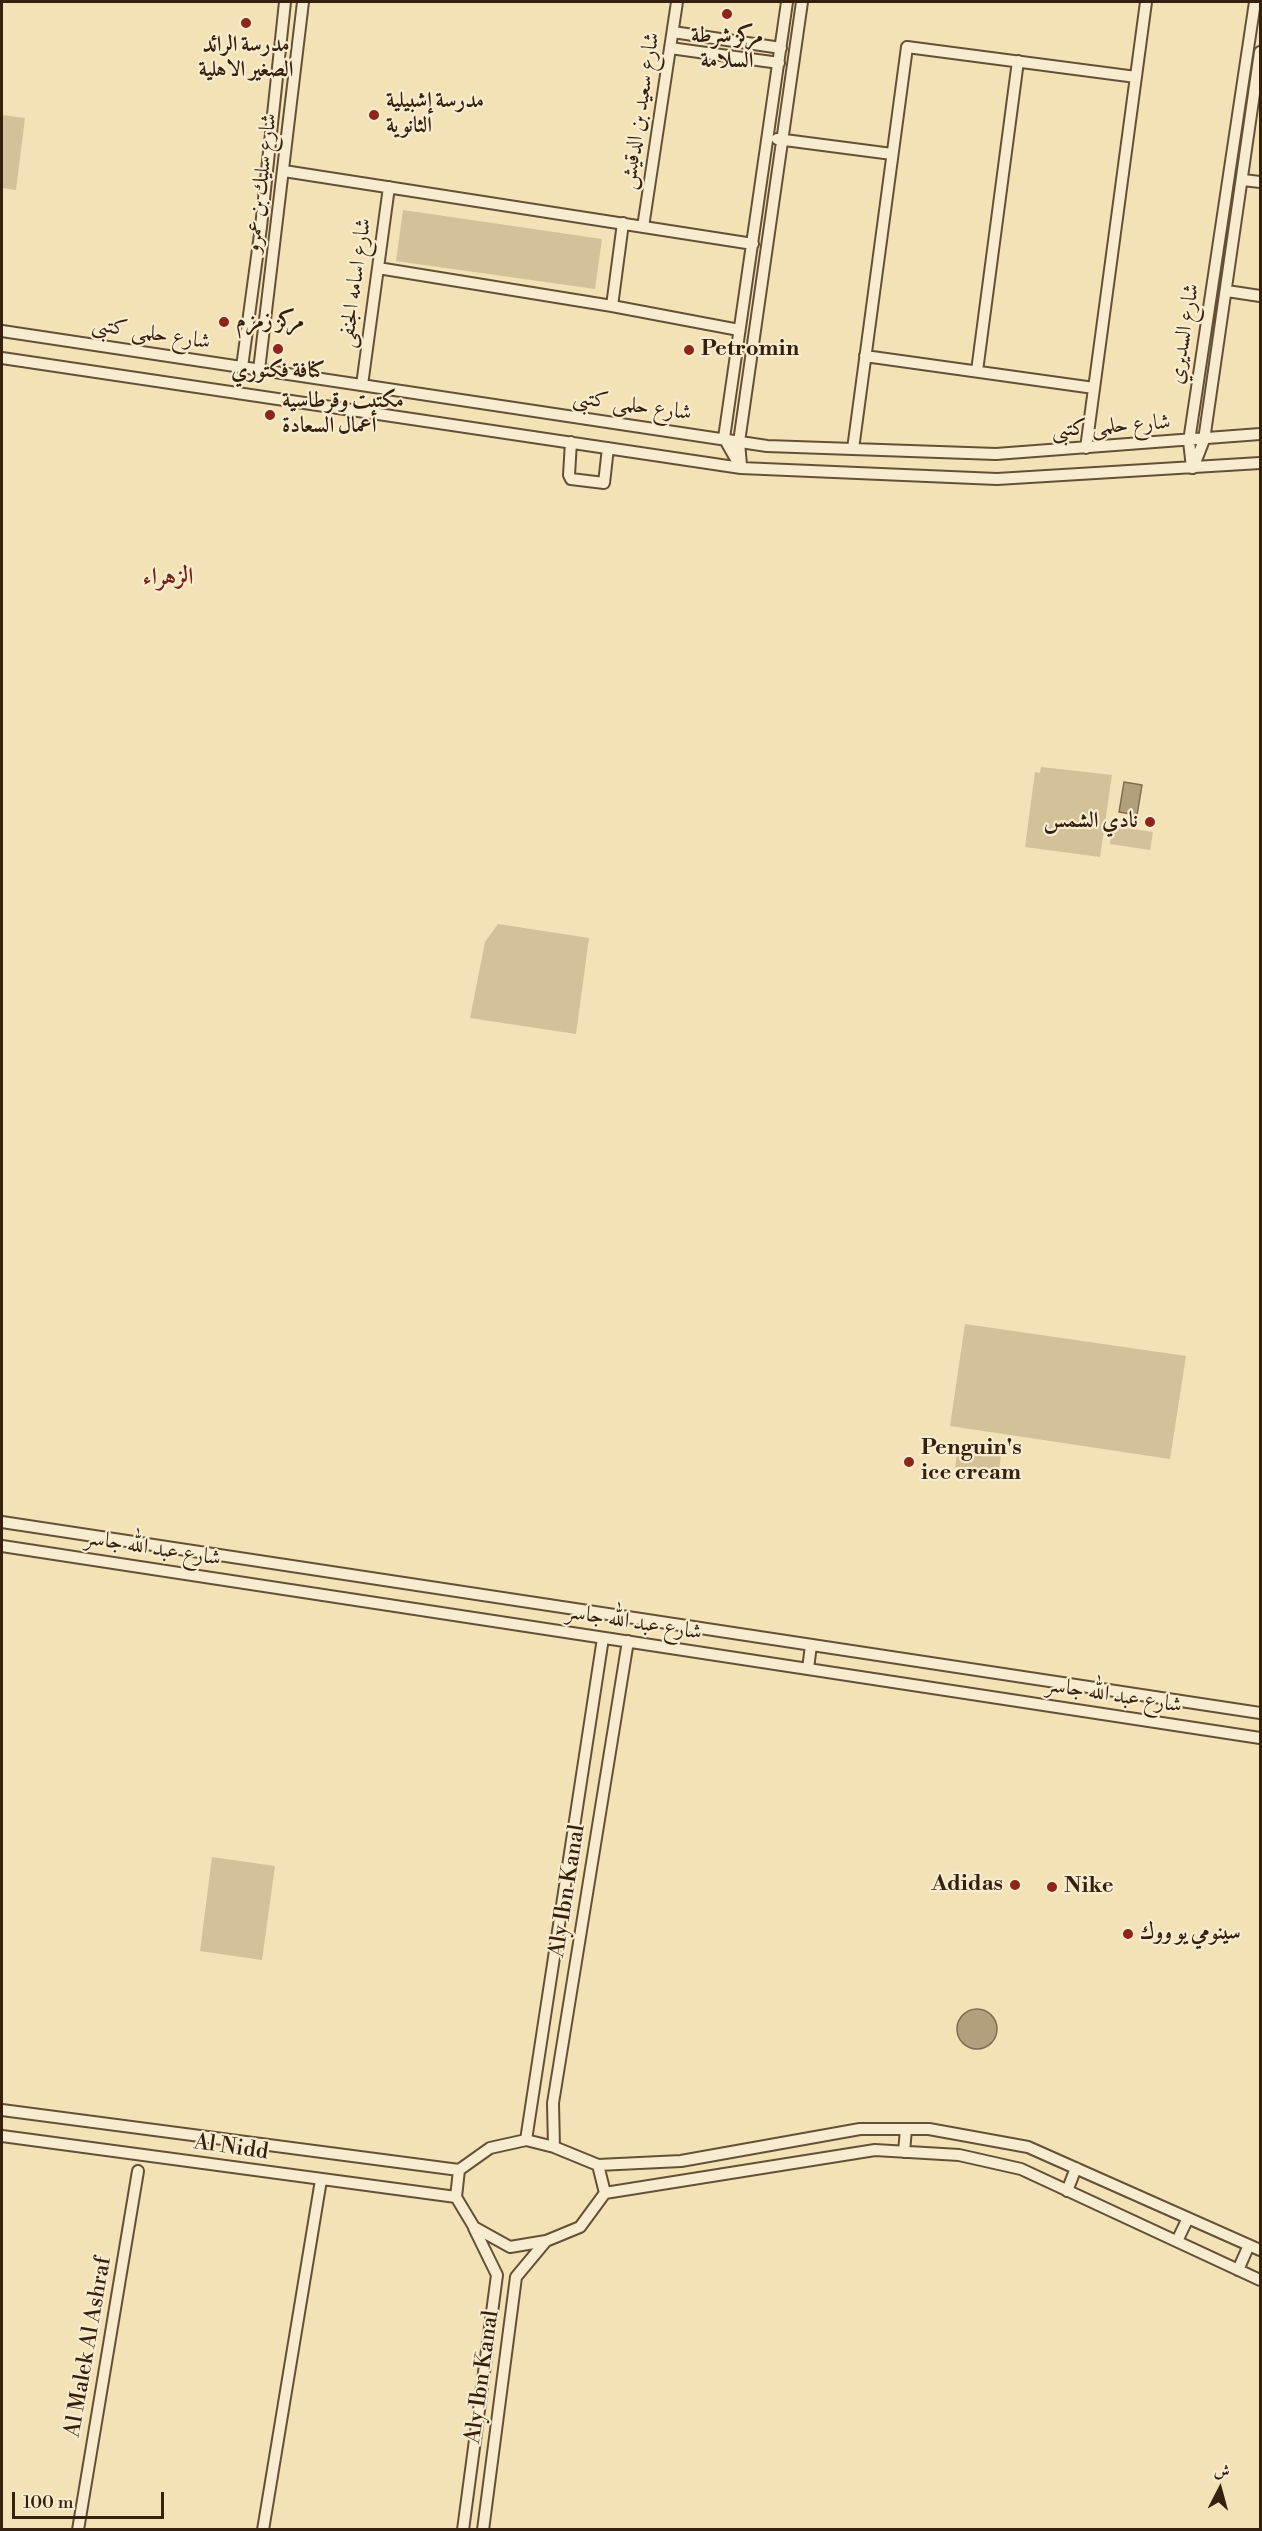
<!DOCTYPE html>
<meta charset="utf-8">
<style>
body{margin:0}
#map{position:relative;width:1262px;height:2531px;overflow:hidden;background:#f3e2b5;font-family:"Libre Bodoni",Amiri,serif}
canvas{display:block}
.frame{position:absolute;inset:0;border:3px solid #351f0d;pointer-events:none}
.north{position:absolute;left:1190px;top:2459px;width:60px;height:60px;-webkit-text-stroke:4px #f7eccf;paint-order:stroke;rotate:6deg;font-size:16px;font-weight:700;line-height:24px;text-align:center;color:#351f0d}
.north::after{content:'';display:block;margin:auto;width:21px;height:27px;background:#351f0d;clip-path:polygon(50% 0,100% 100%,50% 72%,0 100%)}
.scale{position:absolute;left:12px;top:2492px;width:152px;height:27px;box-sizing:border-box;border:3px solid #351f0d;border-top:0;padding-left:8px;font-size:18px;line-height:21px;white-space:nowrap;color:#351f0d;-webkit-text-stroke:4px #f7eccf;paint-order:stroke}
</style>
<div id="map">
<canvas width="1262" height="2531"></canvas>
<div class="frame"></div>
<div class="north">ش</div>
<div class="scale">100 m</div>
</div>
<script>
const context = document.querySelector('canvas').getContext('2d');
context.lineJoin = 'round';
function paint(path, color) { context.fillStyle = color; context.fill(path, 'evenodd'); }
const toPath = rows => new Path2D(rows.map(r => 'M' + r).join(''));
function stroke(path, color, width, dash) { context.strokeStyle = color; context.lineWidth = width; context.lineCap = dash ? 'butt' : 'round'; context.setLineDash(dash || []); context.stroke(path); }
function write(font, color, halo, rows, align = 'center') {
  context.font = font + ' "Libre Bodoni",Amiri,serif'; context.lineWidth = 4.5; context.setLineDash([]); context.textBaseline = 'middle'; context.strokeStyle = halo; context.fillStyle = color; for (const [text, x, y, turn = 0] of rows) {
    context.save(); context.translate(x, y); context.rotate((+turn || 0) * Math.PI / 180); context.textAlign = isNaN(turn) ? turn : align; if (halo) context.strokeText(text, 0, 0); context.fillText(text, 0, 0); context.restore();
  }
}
const green = toPath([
 [2,115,25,118,16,190,2,188],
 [403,210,602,239,595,289,396,261],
 [1041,767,1112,775,1100,857,1025,847,1035,772,1040,773],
 [1112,826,1153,832,1150,850,1110,844],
 [498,924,589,938,576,1034,470,1018,485,942],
 [965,1324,1186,1356,1170,1459,950,1426],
 [958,1448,1001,1454,999,1473,955,1467],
 [212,1857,275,1866,262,1960,200,1951]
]);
const water = toPath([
 [1124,782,1142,785,1137,815,1119,812,1124,782],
 '957 2029a20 20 0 1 1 40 0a20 20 0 1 1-40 0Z'
]);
const minor = toPath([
 [673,32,781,48],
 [670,48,779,63],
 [777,139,892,154],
 [284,171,753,244],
 [1243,180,1260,182],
 [643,227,677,2],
 [378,268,612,306,739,330],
 [1227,291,1260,296],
 [612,306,623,223],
 [2,331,767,446,996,454,1260,434],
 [865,356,1094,388],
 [2,358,741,468,997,479,1260,463],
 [242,367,261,227,285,2],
 [259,370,303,2],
 [977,371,1018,61],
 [362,385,389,187],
 [571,442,569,475,571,479,604,483,608,448],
 [1086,448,1146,2],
 [853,449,907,47,1136,77],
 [741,465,739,442,802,2],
 [741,468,724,438,787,2],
 [1192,468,1189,441,1255,2],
 [1193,468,1204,440,1260,52],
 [2,1522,1260,1713],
 [2,1546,1260,1738],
 [808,1669,811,1645],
 [2,2110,459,2170,490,2148,526,2140,554,2147,598,2165,605,2193,580,2227,546,2241,510,2247,474,2227,456,2197,459,2170],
 [2,2136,456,2197],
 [526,2140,603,1638],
 [554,2147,553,2103,628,1641],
 [904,2152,906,2129],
 [598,2165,681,2161,860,2129,929,2129,1028,2147,1260,2250],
 [1067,2191,1076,2168],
 [605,2193,875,2150,959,2155,1021,2169,1260,2280],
 [1177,2241,1188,2218],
 [1238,2270,1249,2245],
 [78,2530,138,2171],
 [263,2530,321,2180],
 [463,2530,497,2275,474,2228],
 [483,2530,516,2277,546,2241]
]);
const markers = [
 [727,14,6,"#8f2418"],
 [246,23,6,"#8f2418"],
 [374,115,6,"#8f2418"],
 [224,322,6,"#8f2418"],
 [278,349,6,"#8f2418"],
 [689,350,6,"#8f2418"],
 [270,415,6,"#8f2418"],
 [1150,822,6,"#8f2418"],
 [909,1462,6,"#8f2418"],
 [1015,1885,6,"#8f2418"],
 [1052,1887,6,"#8f2418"],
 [1128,1934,6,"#8f2418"]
];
const poiNames = [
 ["مركز شرطة",727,37,"center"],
 ["السلامة",727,62,"center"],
 ["مدرسة الرائد",246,46,"center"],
 ["الصغير الاهلية",246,71,"center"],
 ["مدرسة إشبيلية",386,102],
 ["الثانوية",386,127],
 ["مركز زمزم",236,322],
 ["Petromin",701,350],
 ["كنافة فكتوري",278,372,"center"],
 ["مكتبت وقرطاسية",282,402],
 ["أعمال السعادة",282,427],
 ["نادي الشمس",1138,822,"right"],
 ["Penguin's",921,1449],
 ["ice cream",921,1474],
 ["Adidas",1003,1885,"right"],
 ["Nike",1064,1887],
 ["سينومي يو ووك",1140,1934]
];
const streetNames = [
 ["شارع سعيد بن الدقيش",641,111,-81],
 ["شارع سليك بن عمرو",262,183,-83],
 ["شارع اسامه الجنفى",356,283,-82],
 ["شارع حلمى كتبى",151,334,9],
 ["شارع السديري",1185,334,-81],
 ["شارع حلمى كتبى",632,406,8],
 ["شارع حلمى كتبى",1111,427,-4],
 ["شارع عبد الله جاسر",153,1549,9],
 ["شارع عبد الله جاسر",634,1623,9],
 ["شارع عبد الله جاسر",1114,1696,9],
 ["Aly Ibn Kanal",568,1891,-81],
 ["Al Nidd",231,2148,8],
 ["Al Malek Al Ashraf",89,2347,-80],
 ["Aly Ibn Kanal",483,2377,-82]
];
const neighbourhoodNames = [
 ["الزهراء",168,578]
];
paint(green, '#d3c198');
paint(water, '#b2a07c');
stroke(water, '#806c50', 1.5);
stroke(minor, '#645037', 14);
stroke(minor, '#f7eccf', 10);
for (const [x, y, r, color] of markers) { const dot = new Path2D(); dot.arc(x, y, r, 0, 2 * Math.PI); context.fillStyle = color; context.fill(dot); stroke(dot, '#f7eccf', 2); }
write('bold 22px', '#351f0d', '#f7eccf', poiNames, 'left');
write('22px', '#351f0d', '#f7eccf', streetNames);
write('bold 24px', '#7a1f14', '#f7eccf', neighbourhoodNames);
</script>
